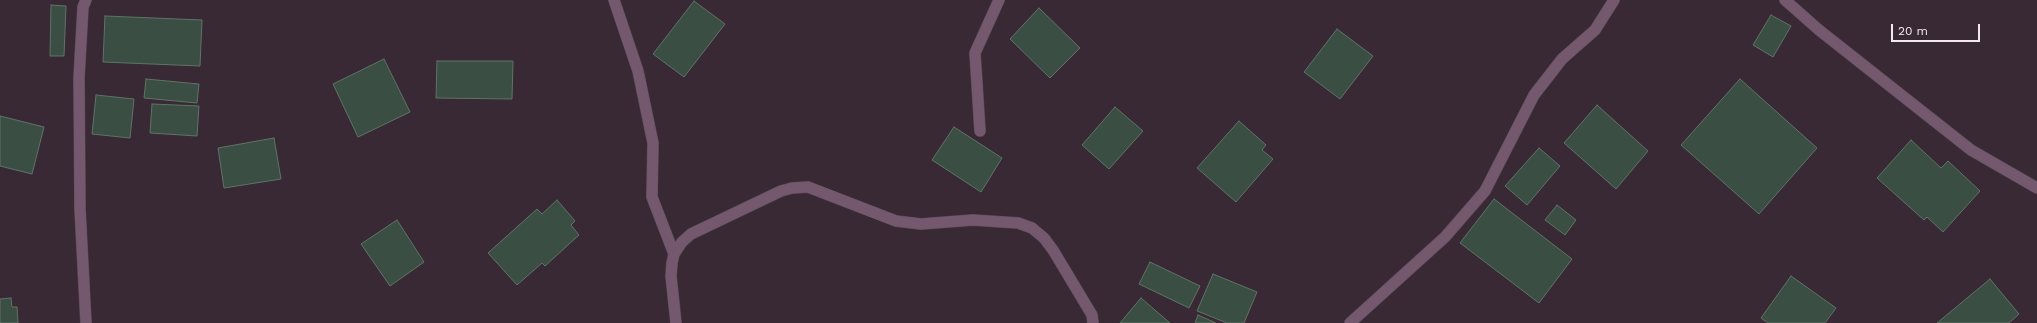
<!DOCTYPE html>
<style>
body{margin:0}
#map{position:relative;width:2037px;height:323px;overflow:hidden;background:#382934;font-family:"Work Sans",sans-serif}
canvas{display:block}
.scale{position:absolute;left:1891px;top:24px;width:89px;height:18px;box-sizing:border-box;border:2px solid #f2e8ef;border-top:0;padding-left:5px;font-size:12px;line-height:14px;white-space:nowrap;color:#f2e8ef;-webkit-text-stroke:3px #382934;paint-order:stroke}
</style>
<div id="map">
<canvas width="2037" height="323"></canvas>
<div class="scale">20 m</div>
</div>
<script>
const context = document.querySelector('canvas').getContext('2d');
context.lineJoin = 'round';
function paint(path, color) { context.fillStyle = color; context.fill(path, 'evenodd'); }
const toPath = rows => new Path2D(rows.map(r => 'M' + r).join(''));
function stroke(path, color, width, dash) { context.strokeStyle = color; context.lineWidth = width; context.lineCap = dash ? 'butt' : 'round'; context.setLineDash(dash || []); context.stroke(path); }
const building = toPath([
 [694,1,725,24,684,77,653,54,694,1],
 [51,5,66,6,64,56,50,56,51,5],
 [1039,8,1080,48,1050,78,1010,39,1039,8],
 [1771,15,1791,26,1773,57,1753,45,1771,15],
 [105,16,202,20,200,66,103,62,105,16],
 [1337,29,1373,56,1340,99,1304,72,1337,29],
 [384,59,410,112,358,137,333,84,384,59],
 [437,61,513,61,512,99,436,98,437,61],
 [146,79,199,84,197,103,144,98,146,79],
 [1740,79,1817,148,1759,214,1681,145,1740,79],
 [96,95,134,99,130,138,92,134,96,95],
 [152,104,199,106,197,136,150,133,152,104],
 [1597,105,1648,151,1616,189,1564,143,1597,105],
 [1115,107,1143,131,1109,169,1082,145,1115,107],
 [0,116,44,127,32,174,0,166,0,116],
 [1239,121,1266,145,1262,150,1273,159,1236,202,1197,168,1239,121],
 [954,127,1002,158,981,192,932,160,954,127],
 [274,138,281,179,224,188,218,148,274,138],
 [1911,140,1941,168,1948,161,1980,191,1943,232,1927,217,1924,220,1877,178,1911,140],
 [1539,148,1560,166,1527,205,1505,186,1539,148],
 [1494,199,1572,259,1539,303,1460,243,1494,199],
 [557,200,575,221,571,225,579,235,545,266,542,263,517,285,488,253,537,209,542,214,557,200],
 [1557,205,1576,220,1565,235,1545,220,1557,205],
 [397,220,424,262,390,286,361,244,397,220],
 [1150,262,1200,286,1189,308,1139,284,1150,262],
 [1213,274,1257,292,1244,323,1227,323,1197,311,1213,274],
 [1791,276,1836,308,1825,323,1768,323,1761,318,1791,276],
 [1990,279,2019,314,2009,323,1937,323,1990,279],
 [11,298,12,307,17,307,18,323,0,323,0,299,11,298],
 [1141,298,1170,323,1120,323,1141,298],
 [1198,315,1216,323,1195,323,1198,315]
]);
const minor = toPath([
 [86,0,83,7,79,78,80,209,86,323],
 [614,0,638,71,653,143,652,197,674,254],
 [1785,0,1819,30,1971,150,2037,188],
 [980,131,975,53,999,0],
 [676,323,671,276,672,263,674,254,682,242,691,234,781,191,792,188,808,187,896,221,921,224,973,220,1018,223,1032,228,1044,238,1053,250,1092,315,1093,323],
 [1350,323,1445,237,1485,191,1534,95,1562,59,1595,30,1614,0]
]);
paint(building, '#3b4e44');
stroke(building, '#5f7368', 1);
stroke(minor, '#564852', 12);
stroke(minor, '#74586d', 11);
</script>
